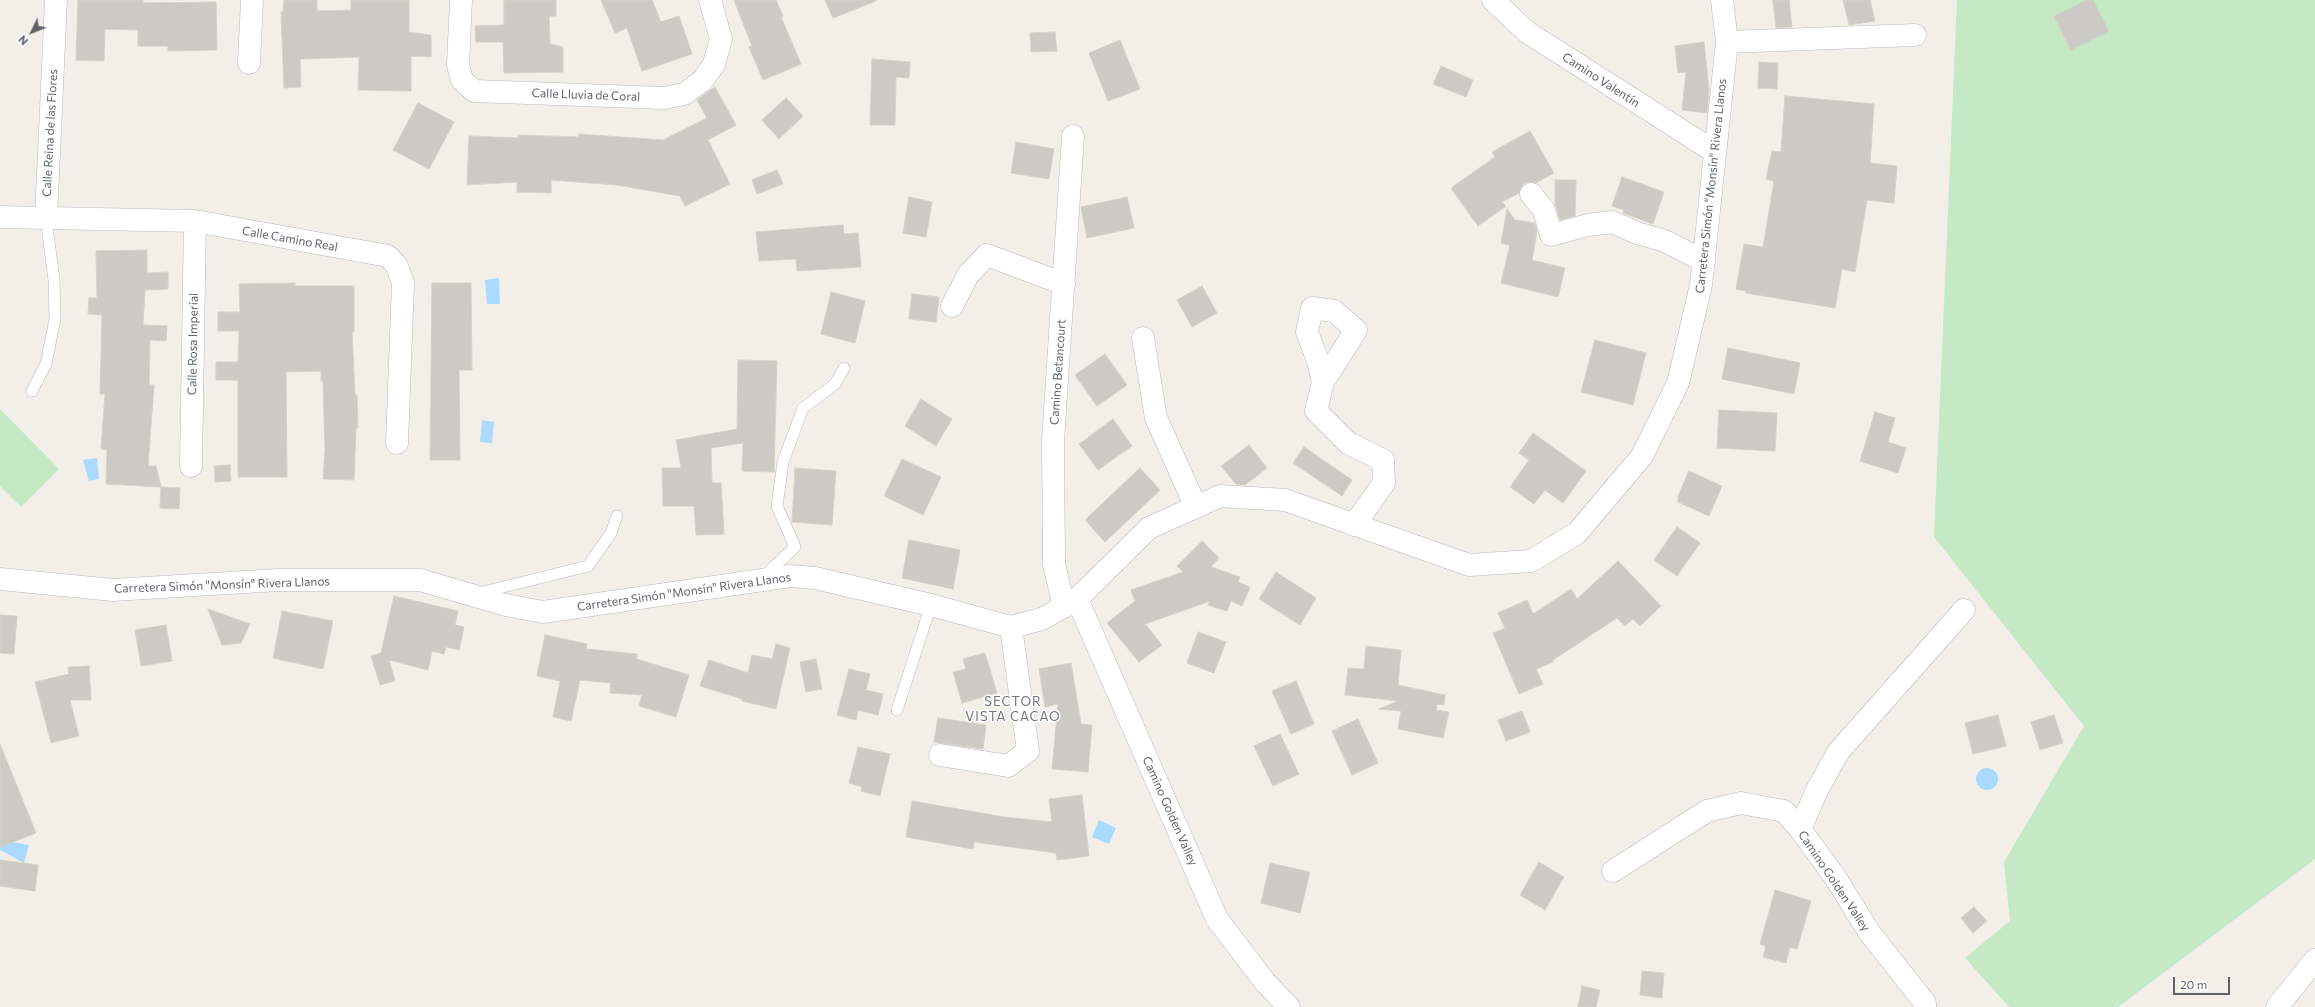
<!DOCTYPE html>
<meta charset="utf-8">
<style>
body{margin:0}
#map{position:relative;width:2315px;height:1007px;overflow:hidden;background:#f1efe8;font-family:Commissioner,sans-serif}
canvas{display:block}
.north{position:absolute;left:12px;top:12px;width:40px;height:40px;-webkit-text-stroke:3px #fff;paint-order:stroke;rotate:227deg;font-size:11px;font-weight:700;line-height:16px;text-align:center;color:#5f6368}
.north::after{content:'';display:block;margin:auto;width:14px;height:18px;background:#5f6368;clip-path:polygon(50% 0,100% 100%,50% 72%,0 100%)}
.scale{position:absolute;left:2173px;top:977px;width:57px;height:18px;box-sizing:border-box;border:2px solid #5f6368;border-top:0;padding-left:5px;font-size:12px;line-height:14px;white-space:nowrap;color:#5f6368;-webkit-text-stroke:3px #fff;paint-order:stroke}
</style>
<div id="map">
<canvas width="2315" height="1007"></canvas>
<div class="north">N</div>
<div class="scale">20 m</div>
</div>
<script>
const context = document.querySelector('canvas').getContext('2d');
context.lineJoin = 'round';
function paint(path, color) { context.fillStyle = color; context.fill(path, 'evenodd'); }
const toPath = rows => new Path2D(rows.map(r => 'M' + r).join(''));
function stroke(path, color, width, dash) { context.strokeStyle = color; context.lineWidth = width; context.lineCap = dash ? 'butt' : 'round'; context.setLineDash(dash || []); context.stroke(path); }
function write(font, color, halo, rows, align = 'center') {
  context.font = font + ' Commissioner,sans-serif'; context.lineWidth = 3; context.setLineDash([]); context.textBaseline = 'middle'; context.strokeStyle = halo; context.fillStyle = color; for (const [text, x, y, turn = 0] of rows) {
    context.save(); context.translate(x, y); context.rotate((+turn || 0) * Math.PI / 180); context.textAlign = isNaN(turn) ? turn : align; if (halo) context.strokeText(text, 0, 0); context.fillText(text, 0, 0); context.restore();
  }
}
const green = toPath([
 [1957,0,2315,0,2315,859,2118,1007,2009,1007,1965,958,2010,921,2004,862,2084,726,1934,537],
 [0,409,59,469,21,507,0,486]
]);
const water = toPath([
 [499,278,500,304,487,304,485,280],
 [482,420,494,422,492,443,480,442],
 [97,458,99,479,89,481,83,460],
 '1976 779a11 11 0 1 1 22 0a11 11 0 1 1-22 0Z',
 [1099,820,1116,828,1109,844,1092,837],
 [12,842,29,845,24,863,0,850,0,847]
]);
const building = toPath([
 [78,0,143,0,143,3,216,2,217,50,168,51,168,46,138,46,138,30,105,29,104,61,76,60,78,0],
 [284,0,317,0,317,11,351,10,351,0,409,0,409,32,431,35,431,57,411,56,411,91,358,90,359,57,300,59,301,87,284,88,281,12,283,12,284,0],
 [504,0,556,0,556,16,549,16,550,44,563,47,563,72,504,73,503,42,476,42,475,26,504,25,504,0],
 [601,0,652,0,661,22,679,16,692,54,642,71,627,28,615,33,601,0],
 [734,0,776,0,783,16,781,17,801,64,763,80,749,47,752,46,734,0],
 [825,0,876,0,876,1,833,18,825,0],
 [1773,0,1789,0,1792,27,1776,28,1773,0],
 [1843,0,1870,0,1875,21,1849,25,1843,0],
 [2087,0,2093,0,2109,31,2071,50,2054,16,2087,0],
 [1055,32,1057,51,1031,52,1030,33,1055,32],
 [1120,40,1140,89,1108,101,1089,53,1120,40],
 [1704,42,1709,90,1707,113,1682,110,1686,72,1678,73,1675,46,1704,42],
 [872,59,910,62,909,78,896,77,895,125,870,125,872,59],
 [1759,62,1778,63,1777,89,1758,88,1759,62],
 [1441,66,1473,80,1466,97,1433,84,1441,66],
 [715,87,736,125,708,140,730,184,685,206,680,196,617,185,551,180,551,193,517,192,517,182,467,185,469,136,518,138,518,135,578,137,579,134,663,140,707,118,697,100,715,87],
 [1785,96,1874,104,1870,163,1897,166,1894,203,1867,200,1855,272,1842,269,1835,308,1746,293,1746,291,1736,289,1744,244,1763,247,1774,181,1766,179,1772,151,1781,152,1785,96],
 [786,98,803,116,779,139,762,120,786,98],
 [418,103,454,122,429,169,393,150,418,103],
 [1530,131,1554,173,1536,183,1529,182,1523,184,1519,193,1502,202,1506,206,1478,226,1451,188,1495,157,1492,152,1530,131],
 [1016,142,1054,149,1049,179,1011,173,1016,142],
 [777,170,783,184,757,194,752,180,777,170],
 [1622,177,1664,192,1653,224,1623,213,1624,210,1612,206,1622,177],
 [1555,180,1576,180,1575,216,1560,220,1555,204,1555,180],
 [909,197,932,202,926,237,903,233,909,197],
 [1127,197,1134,228,1087,238,1081,207,1127,197],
 [1507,209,1515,220,1535,223,1537,231,1532,260,1565,268,1558,297,1501,283,1510,245,1501,243,1507,209],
 [843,225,844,234,858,233,861,267,797,271,796,259,759,261,756,232,843,225],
 [147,250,147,273,168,272,168,289,145,290,143,325,167,326,166,341,150,340,149,385,154,385,148,466,156,466,161,487,106,484,107,450,101,449,105,394,100,394,102,315,88,314,89,298,97,298,96,251,147,250],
 [295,283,295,286,354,286,354,332,352,332,355,395,357,395,358,428,356,428,354,480,323,479,325,449,323,381,321,381,321,371,286,372,287,477,238,477,238,380,216,380,216,362,238,362,239,331,218,331,218,312,240,312,239,284,295,283],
 [432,283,471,283,472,370,459,370,460,460,430,460,432,283],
 [1202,286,1217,313,1192,327,1177,300,1202,286],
 [831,292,865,301,855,343,821,334,831,292],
 [912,294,939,297,936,322,909,319,912,294],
 [1595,340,1646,353,1633,405,1581,392,1595,340],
 [1728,348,1800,363,1794,394,1722,379,1728,348],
 [1105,354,1127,385,1097,406,1075,375,1105,354],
 [738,360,777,361,774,472,742,471,743,443,711,448,712,483,721,483,724,534,696,535,694,506,663,506,662,468,681,468,676,440,737,429,738,360],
 [921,399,952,419,936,446,905,426,921,399],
 [1719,410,1777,413,1775,451,1717,448,1719,410],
 [1875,412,1895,418,1888,442,1906,448,1898,473,1860,461,1875,412],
 [1113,419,1132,446,1098,470,1079,444,1113,419],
 [1533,433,1586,471,1563,503,1545,490,1534,504,1510,487,1529,460,1519,453,1533,433],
 [1249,445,1267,468,1245,485,1236,484,1221,466,1249,445],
 [1304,447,1352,480,1342,496,1293,463,1304,447],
 [902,459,941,477,923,515,884,496,902,459],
 [230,465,231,481,215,482,214,466,230,465],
 [795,468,836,471,832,525,792,522,795,468],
 [1140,468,1160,490,1105,542,1085,520,1140,468],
 [1689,471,1722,486,1709,516,1678,502,1678,496,1689,471],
 [161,487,180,488,179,509,160,508,161,487],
 [1677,527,1700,543,1677,576,1654,560,1677,527],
 [909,540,960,550,953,589,902,578,909,540],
 [1202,541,1219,558,1211,567,1240,577,1238,582,1250,587,1242,606,1231,601,1227,611,1208,605,1210,601,1145,624,1162,645,1139,662,1107,623,1135,601,1131,590,1183,572,1177,566,1202,541],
 [1618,561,1661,606,1640,626,1633,619,1625,626,1617,618,1553,660,1553,662,1536,669,1543,684,1519,694,1493,633,1505,628,1498,613,1527,600,1533,614,1571,589,1577,599,1618,561],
 [1276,572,1316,598,1300,625,1259,599,1276,572],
 [394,596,458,611,455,625,464,627,459,650,446,647,444,654,432,651,428,670,389,660,395,681,380,685,371,656,381,653,394,596],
 [208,609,250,624,241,643,222,645,208,609],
 [282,611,333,621,323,669,273,658,282,611],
 [0,615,17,616,14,654,0,653,0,615],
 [166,625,172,661,141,666,135,630,166,625],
 [1198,632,1226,642,1214,673,1187,663,1198,632],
 [545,635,587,644,586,649,637,654,637,659,689,675,676,717,639,706,642,695,610,693,611,683,580,680,571,721,553,717,560,681,537,676,545,635],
 [776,644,790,648,776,709,742,701,742,699,700,686,709,660,748,673,752,655,772,659,776,644],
 [1366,646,1401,650,1398,685,1445,695,1444,705,1437,704,1436,710,1449,712,1443,738,1398,729,1401,711,1379,709,1398,701,1345,695,1348,668,1364,669,1366,646],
 [985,653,997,693,962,703,953,672,966,669,963,659,985,653],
 [816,659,822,689,806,692,800,662,816,659],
 [1071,663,1081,724,1092,725,1088,772,1052,769,1058,704,1045,707,1039,669,1071,663],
 [89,666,91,700,70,700,79,736,51,743,35,682,69,674,68,667,89,666],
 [849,669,870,674,866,690,883,694,878,715,858,710,856,720,837,715,849,669],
 [1296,681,1314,724,1291,734,1272,691,1296,681],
 [1522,711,1530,732,1506,741,1498,720,1522,711],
 [1998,715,2006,746,1973,754,1965,723,1998,715],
 [2054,715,2063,743,2040,750,2031,722,2054,715],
 [938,718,986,725,983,749,934,742,938,718],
 [1358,719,1378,763,1352,775,1332,731,1358,719],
 [1280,734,1299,774,1273,786,1254,746,1280,734],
 [0,744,36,833,0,847,0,744],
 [858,747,890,754,880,796,861,791,862,787,849,783,858,747],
 [1082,795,1089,856,1057,860,1056,853,974,842,973,849,906,837,912,801,1004,817,1052,822,1049,799,1082,795],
 [0,860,38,865,35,891,0,886,0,860],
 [1539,862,1564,877,1545,910,1520,895,1539,862],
 [1270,863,1310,872,1300,913,1261,903,1270,863],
 [1775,890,1811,901,1797,949,1790,947,1786,963,1763,957,1766,946,1760,944,1775,890],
 [1974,907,1987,921,1973,933,1961,918,1974,907],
 [1642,971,1664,973,1662,998,1640,995,1642,971],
 [1582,986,1600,990,1596,1007,1578,1007,1582,986]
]);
const service = toPath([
 [32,391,46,364,55,319,54,280,46,218],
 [762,578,795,547,777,506,783,462,803,408,835,384,844,368],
 [479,593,588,566,611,533,617,516],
 [897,710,931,605]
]);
const minor = toPath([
 [461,0,458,65,462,80,474,91,664,98,684,94,703,80,714,64,721,39,710,0],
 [1493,0,1527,32,1715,152],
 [1727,42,1915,35],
 [249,63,252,0],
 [1531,194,1544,210,1551,235,1588,225,1612,222,1637,233,1665,241,1704,261],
 [0,217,195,221,388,256,397,266,403,283,397,443],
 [46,218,56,0],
 [952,306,968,275,987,255,1064,284],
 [1143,338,1156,418,1196,507],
 [1323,382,1318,361,1307,332,1312,308,1334,311,1356,330,1323,382,1316,411,1348,443,1383,460,1384,483,1354,525],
 [191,466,195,221],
 [1077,599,1217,919,1265,982,1289,1007],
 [1064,607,1054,564,1053,441,1073,136],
 [940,755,1008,766,1028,751,1011,627],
 [1800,829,1817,790,1839,751,1964,610],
 [1613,871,1707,811,1741,803,1784,811,1800,829,1835,877,1869,932,1925,1003,1925,1007],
 [2277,1007,2315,960]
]);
const tertiary = toPath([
 [0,579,113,590,278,580,420,580,506,605,543,612,790,576,815,578,931,605,1011,627,1042,619,1077,599,1149,528,1220,496,1285,500,1469,565,1531,561,1577,533,1642,456,1678,383,1701,285,1727,42,1722,0]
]);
const streetNames = [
 ["Camino Valentín",1601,80,33],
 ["Calle Lluvia de Coral",586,95,2],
 ["Calle Reina de las Flores",50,133,-87],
 ["Carretera Simón \"Monsín\" Rivera Llanos",1711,186,-84],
 ["Calle Camino Real",290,239,10],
 ["Calle Rosa Imperial",193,344,-89],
 ["Camino Betancourt",1058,372,-86],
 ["Carretera Simón \"Monsín\" Rivera Llanos",222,585,-2],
 ["Carretera Simón \"Monsín\" Rivera Llanos",684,592,-8],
 ["Camino Golden Valley",1170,811,66],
 ["Camino Golden Valley",1834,881,56]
];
const neighbourhoodNames = [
 ["SECTOR",1013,702],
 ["VISTA CACAO",1013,717]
];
paint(green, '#c5e8c5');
paint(water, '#aadaff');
paint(building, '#cccac5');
stroke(building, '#d6d1c6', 1);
stroke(service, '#b5b8bc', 12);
stroke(minor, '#b5b8bc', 23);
stroke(tertiary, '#b5b8bc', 23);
stroke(service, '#fff', 11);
stroke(minor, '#fff', 22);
stroke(tertiary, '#fff', 22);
write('12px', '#5f6368', '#fff', streetNames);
context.letterSpacing = '1px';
write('13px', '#70757a', '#fff', neighbourhoodNames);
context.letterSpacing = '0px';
</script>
